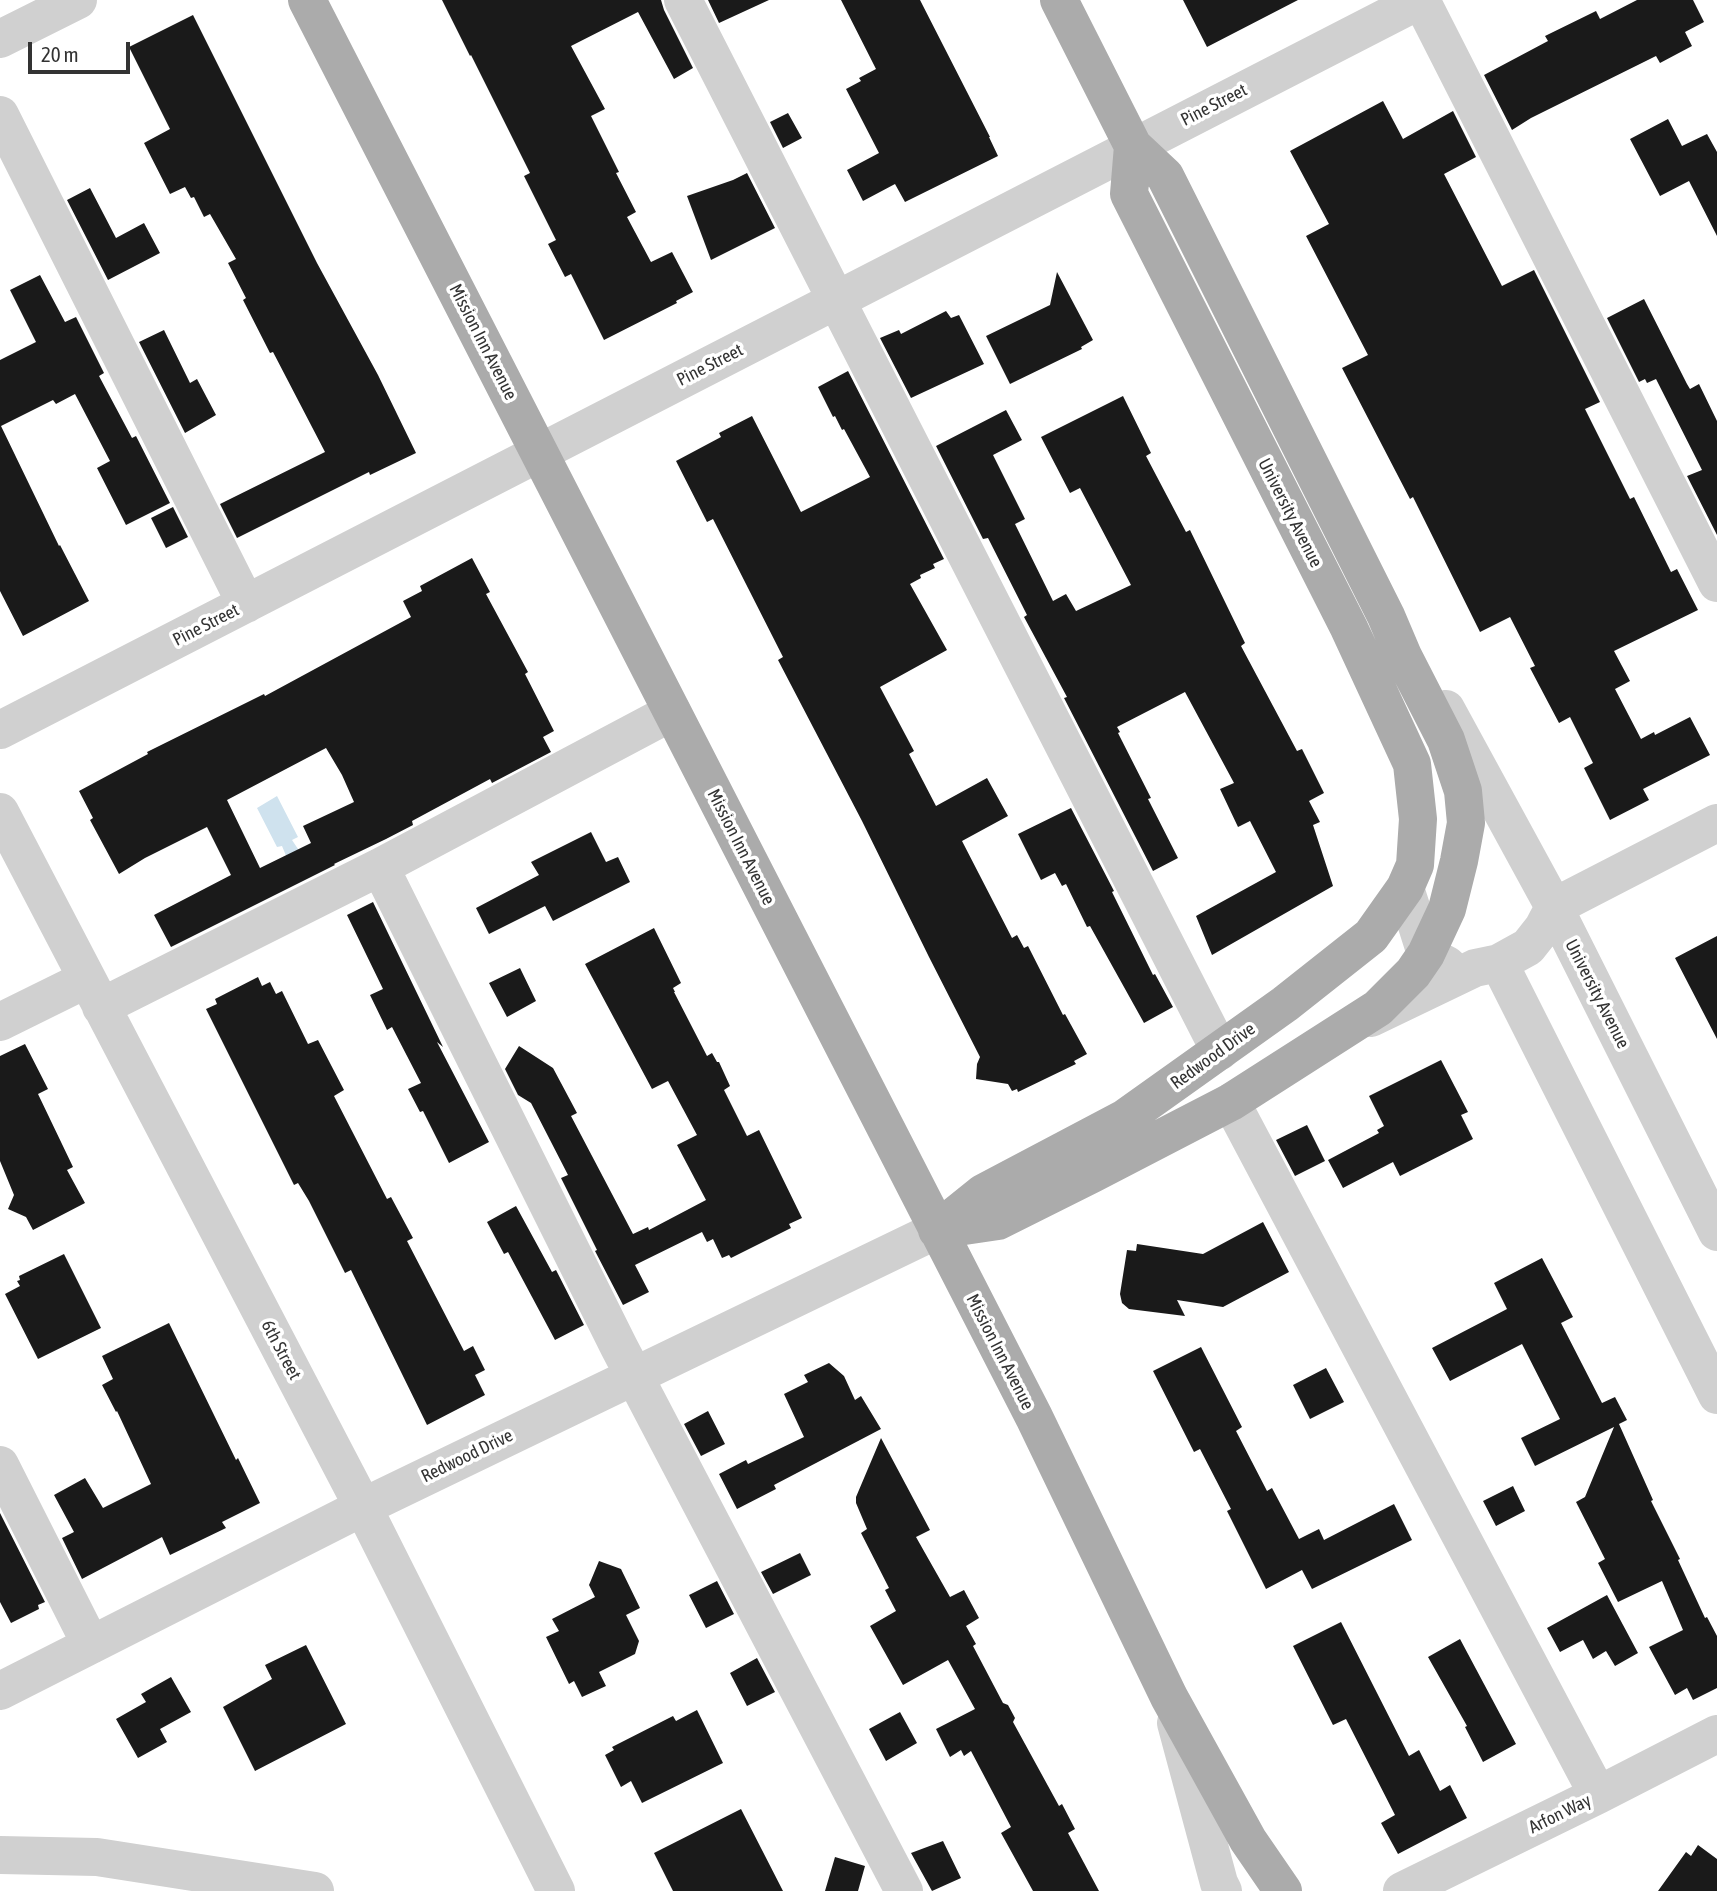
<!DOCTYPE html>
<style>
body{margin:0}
#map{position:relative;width:1717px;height:1891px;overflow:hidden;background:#fff;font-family:"Asap Condensed",sans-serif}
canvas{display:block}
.scale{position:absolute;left:28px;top:42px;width:102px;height:32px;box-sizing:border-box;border:4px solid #333;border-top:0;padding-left:9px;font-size:21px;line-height:24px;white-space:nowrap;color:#333;-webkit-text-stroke:5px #fff;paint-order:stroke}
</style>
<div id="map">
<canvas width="1717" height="1891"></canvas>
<div class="scale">20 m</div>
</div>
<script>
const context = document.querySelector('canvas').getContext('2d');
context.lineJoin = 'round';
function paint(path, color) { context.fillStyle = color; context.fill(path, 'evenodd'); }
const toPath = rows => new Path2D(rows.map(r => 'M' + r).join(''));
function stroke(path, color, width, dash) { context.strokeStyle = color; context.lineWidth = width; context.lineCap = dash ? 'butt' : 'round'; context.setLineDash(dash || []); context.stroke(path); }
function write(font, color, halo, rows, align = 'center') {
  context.font = font + ' "Asap Condensed",sans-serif'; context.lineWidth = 7; context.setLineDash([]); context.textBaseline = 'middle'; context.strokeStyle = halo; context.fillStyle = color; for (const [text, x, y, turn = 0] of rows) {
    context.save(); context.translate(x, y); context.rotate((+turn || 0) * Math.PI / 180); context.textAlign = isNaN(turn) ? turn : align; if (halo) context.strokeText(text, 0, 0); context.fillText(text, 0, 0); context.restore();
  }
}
const water = toPath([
 [277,796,298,837,292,840,300,852,287,858,282,846,277,847,257,808]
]);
const building = toPath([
 [442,0,661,0,664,10,693,68,674,79,638,12,571,46,605,109,591,116,619,172,616,173,636,212,627,217,651,262,672,252,693,292,676,301,677,303,604,340,571,274,565,277,548,244,556,240,524,176,530,173,471,55,470,56],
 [708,0,769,0,719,23],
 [841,0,920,0,990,137,989,137,998,156,905,202,895,184,863,201,847,170,879,153,846,89,861,81,859,78,876,69],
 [1183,0,1298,0,1207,47],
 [1637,0,1693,0,1704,22,1685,32,1692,46,1660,63,1656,56,1531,118,1512,130,1484,75,1548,41,1545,36,1596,11,1600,19],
 [193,15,317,263,378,375,416,453,370,475,369,472,237,538,220,504,325,452,273,352,270,353,243,300,246,298,228,263,236,259,210,214,204,217,194,197,191,198,185,187,170,194,144,143,170,129,129,47],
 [1383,101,1403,139,1453,111,1476,157,1444,174,1502,286,1534,270,1600,402,1585,409,1630,499,1634,497,1671,572,1677,569,1698,610,1614,651,1630,681,1615,689,1641,739,1654,732,1655,735,1690,717,1710,755,1643,789,1649,800,1610,820,1584,768,1593,763,1570,717,1559,723,1530,668,1535,666,1510,617,1480,632,1413,497,1410,499,1342,368,1368,355,1306,236,1329,224,1290,151],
 [788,113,802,138,783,148,770,122],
 [1668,119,1682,146,1707,134,1717,152,1717,236,1689,181,1660,196,1630,139],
 [747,173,775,228,711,260,687,196,733,180],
 [90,188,116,238,144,223,160,253,108,280,67,200],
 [1057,272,1093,340,1081,347,1082,349,1010,384,986,336,1050,305],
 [40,275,65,322,76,317,104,373,99,376,132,438,136,436,170,503,126,525,97,468,110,461,75,394,56,404,53,400,1,426,59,546,60,545,89,601,23,636,0,591,0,360,36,342,10,290],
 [1644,299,1687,384,1690,389,1699,384,1717,421,1717,535,1687,476,1702,470,1656,379,1647,383,1645,379,1639,382,1607,318],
 [946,311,951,318,959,315,984,364,911,398,880,338,899,330,901,334],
 [164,330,190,383,197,379,216,415,185,433,139,342],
 [848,371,944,559,933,564,935,568,920,575,921,578,910,584,947,650,880,687,914,751,909,754,936,806,987,778,1008,816,962,841,1012,938,1017,935,1024,948,1028,946,1063,1015,1065,1014,1087,1054,1074,1061,1076,1064,1018,1092,1017,1089,1012,1091,1008,1084,976,1079,977,1064,980,1057,929,957,862,821,778,660,783,657,713,519,707,522,676,461,721,437,719,433,752,416,801,512,870,477,844,429,842,430,835,416,833,417,818,387],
 [1123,396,1151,453,1146,456,1186,532,1190,530,1245,643,1241,646,1297,751,1302,749,1324,793,1309,801,1320,822,1313,825,1333,886,1212,955,1196,916,1276,872,1250,821,1238,827,1220,789,1234,783,1185,692,1117,727,1120,732,1118,733,1151,798,1148,799,1178,858,1153,871,1064,698,1067,697,1024,617,1027,615,988,538,983,539,936,446,1006,410,1022,440,993,455,1025,519,1015,524,1053,601,1066,594,1076,611,1131,585,1080,488,1070,493,1041,437],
 [173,507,188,537,166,548,151,518],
 [472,558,490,592,486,594,528,672,525,674,554,731,543,737,551,752,492,783,490,779,412,821,413,825,386,839,334,864,335,865,171,947,154,915,231,875,207,827,145,858,119,874,90,820,93,818,79,791,148,754,147,752,264,694,265,696,411,617,403,601,422,591,420,586],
 [326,748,342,775,354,802,303,826,311,843,260,868,227,800],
 [1071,808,1114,891,1112,892,1153,975,1155,974,1173,1007,1144,1023,1090,926,1087,927,1066,884,1062,886,1055,873,1041,880,1018,834],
 [591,832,606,862,618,857,630,882,553,921,545,906,489,934,476,908,539,875,531,862],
 [373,902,443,1047,437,1042,489,1142,449,1163,423,1111,420,1112,408,1089,421,1083,392,1027,387,1030,370,995,383,989,347,915],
 [654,928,681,983,673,988,675,992,674,992,707,1056,712,1053,717,1062,719,1062,730,1086,724,1090,747,1136,759,1130,802,1218,789,1224,791,1228,731,1258,729,1255,722,1258,713,1239,707,1242,702,1232,635,1265,649,1292,623,1305,595,1251,597,1250,561,1178,568,1175,531,1103,518,1095,505,1069,519,1046,553,1068,577,1113,571,1116,633,1234,648,1227,649,1230,706,1200,677,1145,697,1135,668,1081,652,1089,585,964],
 [1717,936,1717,1039,1675,958],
 [520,968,536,1001,507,1017,489,983],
 [258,977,262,986,270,982,276,994,282,991,308,1044,318,1040,344,1090,334,1096,387,1199,391,1197,413,1238,407,1241,464,1351,473,1346,485,1370,475,1375,485,1395,427,1425,351,1270,345,1273,309,1201,298,1183,294,1185,206,1009,217,1004,215,999],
 [25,1044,48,1089,38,1094,73,1167,67,1170,85,1203,33,1230,26,1217,8,1209,14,1195,0,1161,0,1056],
 [1441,1060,1468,1112,1461,1115,1473,1139,1400,1176,1393,1162,1343,1188,1328,1160,1379,1133,1377,1130,1384,1126,1369,1096],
 [1307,1125,1325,1161,1295,1176,1276,1140],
 [516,1206,552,1272,556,1270,584,1325,555,1340,508,1252,504,1254,487,1222],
 [1263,1222,1289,1272,1223,1307,1177,1300,1185,1316,1129,1309,1122,1303,1120,1294,1127,1250,1136,1251,1137,1244,1203,1254],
 [64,1254,101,1328,38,1359,5,1294,20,1286,17,1281,20,1280,19,1276],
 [1542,1258,1573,1317,1561,1323,1602,1403,1615,1397,1627,1420,1619,1424,1653,1500,1651,1501,1680,1559,1678,1560,1705,1618,1707,1617,1717,1636,1717,1688,1693,1700,1687,1688,1675,1695,1649,1647,1683,1630,1662,1581,1618,1602,1598,1563,1605,1559,1576,1502,1585,1497,1614,1427,1535,1466,1521,1438,1560,1419,1522,1344,1450,1381,1432,1348,1507,1309,1494,1283],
 [169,1323,236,1460,238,1458,260,1503,222,1522,226,1528,170,1555,162,1537,82,1579,62,1538,74,1532,54,1495,85,1478,103,1508,151,1484,117,1411,116,1412,102,1385,113,1379,102,1356],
 [1201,1347,1242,1427,1236,1431,1267,1491,1272,1488,1299,1539,1319,1529,1324,1540,1394,1504,1412,1540,1312,1589,1302,1570,1266,1589,1227,1511,1231,1509,1200,1449,1194,1452,1153,1371],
 [829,1363,844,1376,855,1400,861,1396,881,1429,774,1485,776,1489,737,1509,719,1474,746,1460,748,1464,804,1437,784,1394,808,1382,804,1375],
 [1326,1368,1344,1402,1310,1419,1293,1385],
 [708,1411,725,1444,701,1456,684,1424],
 [881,1438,930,1530,916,1537,950,1597,964,1590,979,1618,966,1626,976,1644,973,1646,1003,1703,1008,1705,1015,1718,1013,1722,1059,1806,1062,1804,1075,1829,1068,1833,1099,1891,1033,1891,1001,1833,1011,1827,971,1751,964,1756,961,1750,950,1757,936,1729,975,1709,948,1660,903,1685,870,1626,896,1611,885,1590,889,1588,861,1533,867,1529,856,1503,856,1497],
 [1513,1486,1525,1511,1496,1526,1483,1501],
 [0,1513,45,1602,38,1605,39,1609,11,1623,0,1602],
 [800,1553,811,1575,773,1594,761,1572],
 [599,1561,621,1569,640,1608,626,1615,639,1641,635,1654,599,1672,606,1686,582,1697,574,1681,569,1684,546,1637,559,1631,552,1619,595,1597,589,1585],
 [717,1581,734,1614,706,1628,689,1595],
 [1607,1595,1638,1653,1615,1666,1606,1651,1593,1659,1583,1640,1560,1652,1547,1628],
 [1341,1622,1409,1756,1419,1750,1440,1791,1450,1785,1467,1818,1398,1854,1381,1823,1395,1815,1346,1719,1333,1725,1293,1646],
 [1460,1639,1516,1744,1483,1762,1465,1727,1467,1726,1428,1657],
 [306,1645,346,1724,255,1771,223,1707,272,1679,265,1665],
 [757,1658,775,1692,747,1706,730,1673],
 [171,1677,191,1712,160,1729,167,1742,138,1758,116,1719,146,1702,141,1694],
 [697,1710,723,1763,642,1803,631,1781,621,1787,605,1755,614,1750,612,1747,673,1716,676,1721],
 [900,1712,917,1743,886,1761,869,1729],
 [741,1809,783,1891,673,1891,654,1853],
 [943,1841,961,1878,932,1891,911,1853],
 [1698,1845,1717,1859,1717,1891,1658,1891,1686,1852,1691,1856],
 [835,1857,865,1866,858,1891,825,1891]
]);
const minor = toPath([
 [683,0,1220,1051],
 [1421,0,1717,583],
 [0,39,78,0],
 [0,115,246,604],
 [1446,709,1554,907,1717,1232],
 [0,730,1420,0],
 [0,812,363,1507,556,1891],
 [380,867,619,1347,904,1891],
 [1405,888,1426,954,1447,965],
 [1499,963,1717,1395],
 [101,1007,380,867,672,712],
 [1371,1018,1475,968,1499,963,1528,947,1543,928,1554,907,1717,823],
 [0,1022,87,979],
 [1231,1102,1598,1795],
 [0,1465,91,1645],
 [0,1691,363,1507,937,1230],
 [1176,1723,1219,1883,1223,1891],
 [0,1855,97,1857,315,1891],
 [1402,1891,1598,1795,1717,1734]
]);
const major = toPath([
 [307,0,1034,1417,1169,1697,1248,1840,1283,1891],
 [937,1230,998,1221,1092,1174,1231,1102,1378,1008,1413,973,1426,954,1447,909,1459,861,1466,823,1463,791,1446,740,1403,656,1386,616,1165,176,1133,146,1059,0],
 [937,1230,983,1193,1125,1118,1285,1004,1371,936,1405,888,1415,865,1418,819,1412,764,1349,628,1129,194,1133,146]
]);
const streetNames = [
 ["Pine Street",1214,105,-27],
 ["Mission Inn Avenue",483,342,63],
 ["Pine Street",710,365,-27],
 ["University Avenue",1290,513,63],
 ["Pine Street",206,625,-27],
 ["Mission Inn Avenue",741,847,63],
 ["University Avenue",1597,994,63],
 ["Redwood Drive",1213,1056,-36],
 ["6th Street",281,1350,62],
 ["Mission Inn Avenue",1000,1352,63],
 ["Redwood Drive",467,1456,-26],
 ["Arfon Way",1560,1814,-26]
];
paint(water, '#cfe2ee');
paint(building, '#1a1a1a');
stroke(minor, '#d0d0d0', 38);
stroke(major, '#ababab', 38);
write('18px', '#333', '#fff', streetNames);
</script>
